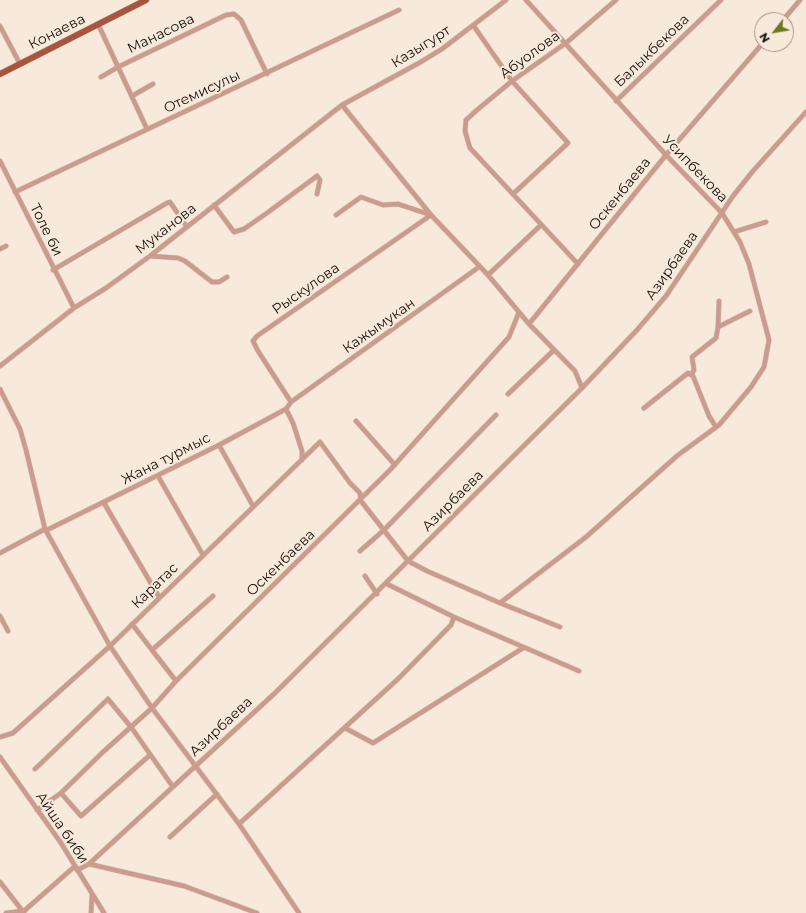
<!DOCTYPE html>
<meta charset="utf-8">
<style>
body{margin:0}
#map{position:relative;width:806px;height:913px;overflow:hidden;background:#f7eada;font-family:Montserrat,sans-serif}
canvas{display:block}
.north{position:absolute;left:754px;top:12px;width:40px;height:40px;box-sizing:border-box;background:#f7eada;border:1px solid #9d9388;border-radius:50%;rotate:239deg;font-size:11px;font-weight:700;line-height:16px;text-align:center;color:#16110c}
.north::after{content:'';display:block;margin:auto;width:14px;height:18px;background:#6d7823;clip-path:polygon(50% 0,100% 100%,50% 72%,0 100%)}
</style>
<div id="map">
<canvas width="806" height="913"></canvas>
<div class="north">N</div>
</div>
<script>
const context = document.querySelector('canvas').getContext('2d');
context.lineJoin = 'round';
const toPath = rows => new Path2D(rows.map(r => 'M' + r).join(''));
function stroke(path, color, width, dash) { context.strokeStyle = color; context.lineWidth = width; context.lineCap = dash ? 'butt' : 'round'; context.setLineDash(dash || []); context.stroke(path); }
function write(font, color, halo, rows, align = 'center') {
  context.font = font + ' Montserrat,sans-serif'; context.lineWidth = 4; context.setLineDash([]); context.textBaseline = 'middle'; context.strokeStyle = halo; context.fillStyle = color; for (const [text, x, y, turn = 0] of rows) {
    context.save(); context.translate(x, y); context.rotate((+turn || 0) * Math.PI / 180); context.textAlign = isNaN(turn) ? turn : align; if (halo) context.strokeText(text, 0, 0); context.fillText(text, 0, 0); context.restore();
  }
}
const minor = toPath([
 [783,20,800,0],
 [98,24,147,129],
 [473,25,512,81,568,143,513,194],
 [0,26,20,64],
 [101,77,118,67,226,15,234,14,241,20,267,74],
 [132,96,153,84],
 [616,101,721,0],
 [342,105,431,215,488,275,529,324,575,371,582,388],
 [0,161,74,308],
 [15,192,399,10],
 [214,205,234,232,244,229,267,213,317,176,320,180,317,194],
 [336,215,361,197,383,205,398,204,431,215],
 [734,232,766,222],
 [0,249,6,246],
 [150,256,178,258,185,261,212,282,219,282,227,277],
 [578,264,470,148,465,131,466,120,477,110,512,81,566,43,616,0],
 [53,270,167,203,170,202,187,227],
 [488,275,541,225],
 [529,324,666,155,762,44],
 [718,327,719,301],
 [0,366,74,308,106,288,150,256,342,105,419,63,442,49,506,0],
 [691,375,694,370,692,357,716,338,718,327,750,311],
 [0,389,20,429,26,450,45,529,110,646,152,708,239,824,299,913],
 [508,394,554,350],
 [291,402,258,351,253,341,257,336,431,215],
 [644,408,688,373,693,376,709,416,716,427],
 [286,409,293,423,302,451,302,460],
 [356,421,395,465],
 [219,445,253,506],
 [158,476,203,555],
 [104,503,159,597],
 [47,530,219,445,286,409,291,402,479,267],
 [360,551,384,530,496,415],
 [0,553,45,529],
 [365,576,377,594],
 [387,584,454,617,579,671],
 [500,603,586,537,678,455,719,425,751,387,764,367,769,340,749,264,740,242,722,213,666,155,526,0],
 [0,616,8,631],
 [132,624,152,650,213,596],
 [152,650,176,681],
 [345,728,373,743,523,648],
 [0,737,13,733,110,646,320,442,350,483,360,493,361,501,408,561,427,571,500,603,560,627],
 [0,757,61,843,104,913],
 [35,769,108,699,131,727,173,787],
 [61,793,81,816,150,755],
 [37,810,61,793,103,752,152,708,176,681,390,470,509,337,519,312],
 [239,824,399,678,451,625,454,617],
 [170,837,217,794],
 [89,864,184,886,257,913],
 [77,870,89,864,275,693,582,388,637,330,666,296,733,196,753,171,806,112],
 [0,882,24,913],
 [6,913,24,911,74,867],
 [91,913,92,895]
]);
const major = toPath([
 [0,74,146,0]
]);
const streetNames = [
 ["Конаева",57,32,-27],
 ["Манасова",161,34,-26],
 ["Казыгурт",421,47,-32],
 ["Балыкбекова",652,51,-44],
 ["Абуолова",530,55,-36],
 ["Отемисулы",202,92,-25],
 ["Усипбекова",695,169,46],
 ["Оскенбаева",620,194,-51],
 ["Муканова",166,229,-38],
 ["Толе би",46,230,64],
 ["Азирбаева",672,266,-55],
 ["Рыскулова",306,289,-35],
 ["Кажымукан",379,326,-35],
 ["Жана турмыс",166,459,-27],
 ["Азирбаева",453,501,-45],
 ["Оскенбаева",281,563,-44],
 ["Каратас",155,586,-44],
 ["Азирбаева",221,727,-43],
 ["Айша биби",62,828,56]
];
stroke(minor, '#d3c7b9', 5.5);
stroke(major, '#d3c7b9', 7);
stroke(minor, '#cd9b8e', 4.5);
stroke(major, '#aa543d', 6);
write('14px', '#16110c', '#f7eada', streetNames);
</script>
